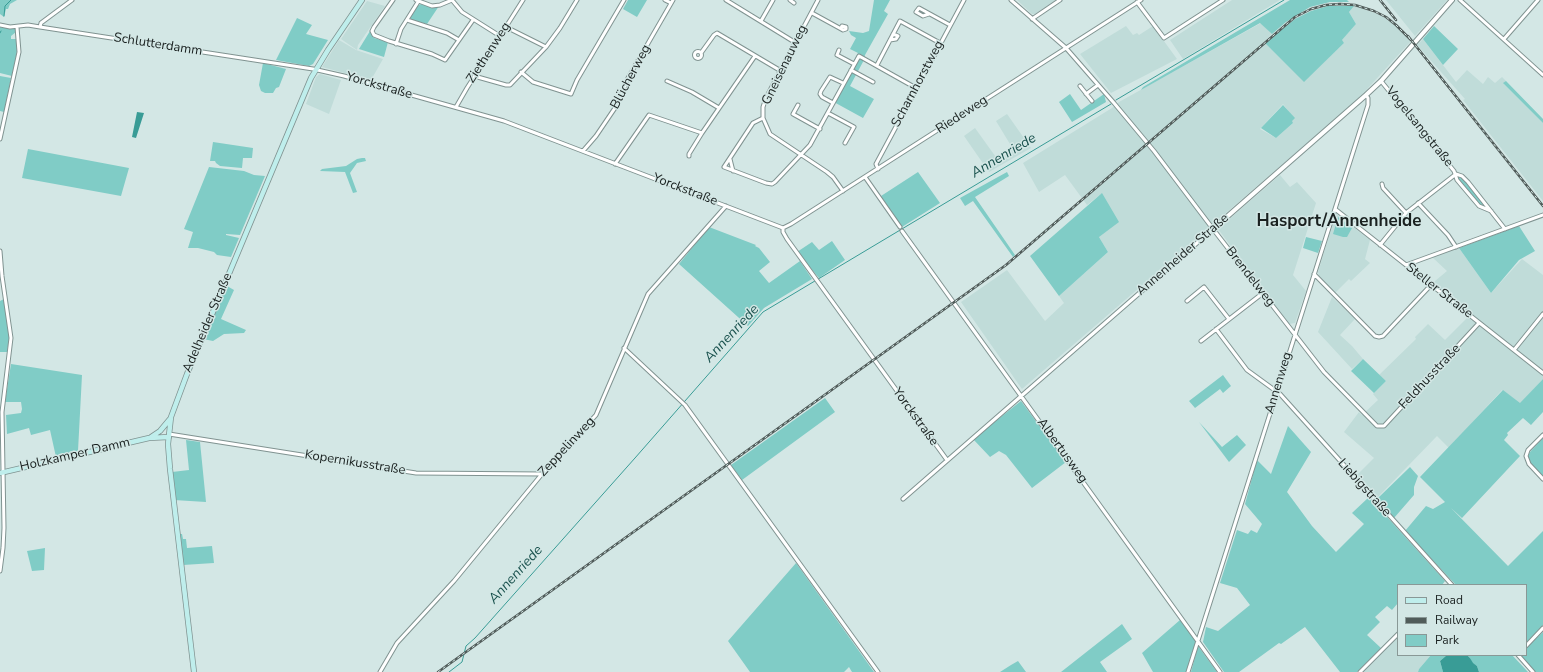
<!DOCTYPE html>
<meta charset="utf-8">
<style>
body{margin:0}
#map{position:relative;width:1543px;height:672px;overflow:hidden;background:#d3e7e5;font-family:"Nunito Sans",sans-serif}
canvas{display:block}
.legend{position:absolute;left:1397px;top:584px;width:130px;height:72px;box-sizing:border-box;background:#d3e7e5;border:1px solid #899896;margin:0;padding:5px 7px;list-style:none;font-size:12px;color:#1a2120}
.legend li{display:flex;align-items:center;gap:8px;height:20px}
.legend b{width:20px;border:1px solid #899896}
</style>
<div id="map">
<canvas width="1543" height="672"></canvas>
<ul class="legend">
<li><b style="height:5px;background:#bfeeec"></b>Road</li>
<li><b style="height:5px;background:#515c5a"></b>Railway</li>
<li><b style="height:11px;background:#80ccc6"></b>Park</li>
</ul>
</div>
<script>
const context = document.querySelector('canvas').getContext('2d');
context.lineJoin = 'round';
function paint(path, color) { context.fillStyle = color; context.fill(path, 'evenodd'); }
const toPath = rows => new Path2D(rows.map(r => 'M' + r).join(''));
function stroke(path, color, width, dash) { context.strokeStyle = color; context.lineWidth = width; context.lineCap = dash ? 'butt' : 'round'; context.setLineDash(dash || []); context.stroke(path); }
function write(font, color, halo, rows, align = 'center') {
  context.font = font + ' "Nunito Sans",sans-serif'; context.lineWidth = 3; context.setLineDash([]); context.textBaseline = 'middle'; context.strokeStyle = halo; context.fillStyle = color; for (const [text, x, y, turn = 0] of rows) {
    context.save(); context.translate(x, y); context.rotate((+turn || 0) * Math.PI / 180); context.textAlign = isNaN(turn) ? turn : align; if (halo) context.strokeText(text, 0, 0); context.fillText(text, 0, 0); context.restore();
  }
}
const built = toPath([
 [1017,0,1056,0,1035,14,1032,14],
 [1232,0,1280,0,1183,59,1170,40],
 [1386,0,1447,0,1415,36],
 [367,1,385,6,358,45,357,50,341,39],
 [1354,6,1381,15,1399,28,1411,41,1358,99,1022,389,961,302,1007,270,1045,321,1064,303,1059,296,1108,252,1099,237,1101,194,1087,205,1065,175,1039,192,1023,163,1112,108,1119,102,1261,23,1272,34,1255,51,1265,43,1304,81,1344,43,1341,41,1356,24,1349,12],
 [1283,104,1294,118,1291,121,1293,123,1276,138,1260,129],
 [1126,26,1133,35,1137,33,1139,35,1153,26,1177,59,1111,93,1080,54],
 [1423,39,1456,82,1467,70,1483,84,1488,77,1495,83,1502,77,1506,81,1504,84,1543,123,1543,201,1463,100,1465,99,1417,45],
 [339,40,356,50,383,59,371,80,322,67],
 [320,74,341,80,329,114,306,104,316,77],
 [1007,114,1031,148,989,172,964,136,975,128,998,160,1013,149,996,121],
 [1280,175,1290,187,1297,182,1316,203,1293,275,1306,291,1295,323,1289,324,1218,229],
 [1336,214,1370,240,1365,259,1370,263,1351,281,1349,279,1335,293,1319,276,1318,272],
 [1459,248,1491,293,1522,259,1543,275,1543,379,1520,404,1502,390,1449,448,1437,436,1377,498,1357,475,1374,458,1344,432,1359,412,1362,415,1378,400,1373,394,1386,381,1379,375,1416,339,1415,337,1428,324,1445,340,1468,317,1429,286,1447,271,1432,257],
 [1332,297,1355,319,1340,335,1352,346,1363,359,1352,369,1318,332],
 [1398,637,1398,655,1431,655,1419,669,1418,672,1363,672]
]);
const green = toPath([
 [0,0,17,0,10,4,8,9,6,9,4,17,0,14],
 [628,0,647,0,637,17,623,9],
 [874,0,890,0,884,11,888,14,865,55,864,60,850,86,874,99,863,118,832,101,858,53,850,49,856,38,851,35,849,31,863,33,869,31],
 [1290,0,1347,0,1349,2,1330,2,1310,7,1286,22,1272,34,1260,23,1141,90,1143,87],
 [421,4,431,7,439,6,427,24,413,21,411,19,411,15,417,6],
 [1328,6,1354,6,1349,12,1356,24,1342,40,1344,43,1304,82,1265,43,1295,19,1311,11],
 [297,18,312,25,306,34,328,40,313,64,309,66,276,60],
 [1434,26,1458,49,1443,65,1423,39],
 [0,27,15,29,16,32,11,36,11,39,16,39,17,51,12,76,0,73],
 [370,31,374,38,388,42,384,57,359,49],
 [263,63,286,69,279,87,276,88,273,93,265,93,261,91,259,85],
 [0,76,11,78,4,112,0,111],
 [1506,81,1543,119,1543,123,1503,83],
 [1070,94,1081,110,1104,94,1106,102,1072,122,1059,102],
 [1283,105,1295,118,1292,121,1293,123,1276,138,1261,128],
 [213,142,253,148,252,158,243,158,242,168,220,166,216,163,215,161,210,161],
 [28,149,129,168,121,196,22,178],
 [362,158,365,158,366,161,357,163,350,173,357,192,353,193,345,172,320,171,322,169,346,166,357,159],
 [209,167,244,171,254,175,265,176,240,235,226,234,226,235,239,238,231,257,217,255,214,252,198,248,188,248,193,232,184,229],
 [918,172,940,203,902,227,881,196],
 [1007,172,1009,176,975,197,1015,255,1013,257,973,201,965,206,960,198],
 [1460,176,1469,185,1485,206,1482,207,1479,204,1458,179],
 [1102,193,1119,222,1099,237,1108,252,1059,296,1030,256],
 [1338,217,1352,228,1347,237,1343,237,1333,234],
 [1519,226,1535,251,1519,260,1491,293,1459,248],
 [709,227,756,245,755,246,759,248,770,262,759,271,769,283,800,261,812,279,764,308,748,326,679,264],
 [1306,237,1322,241,1318,253,1303,248],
 [832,241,845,260,819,278,797,252,812,242,819,250],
 [227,286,234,290,221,319,246,330,244,333,224,334,213,341,203,339],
 [4,299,9,330,9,340,7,352,0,352,0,301],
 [1363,359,1386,381,1374,393,1351,371],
 [11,364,82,375,78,451,56,457,50,430,31,435,29,428,7,434,6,415,21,413,22,409,21,402,5,402],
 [1223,375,1231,386,1223,393,1220,389,1195,408,1189,401],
 [1543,379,1543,412,1531,425,1523,418,1507,433,1508,435,1504,440,1520,456,1462,518,1451,508,1508,566,1543,531,1543,625,1526,643,1526,585,1456,585,1405,531,1426,506,1433,509,1445,502,1420,477,1503,390,1520,403],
 [825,398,835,412,742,480,731,465],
 [1021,401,1066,462,1032,488,1006,455,999,451,990,457,973,439],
 [1199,422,1222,447,1237,435,1246,445,1229,462],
 [1288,426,1311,452,1287,492,1312,526,1336,552,1364,524,1352,513,1369,497,1445,581,1442,585,1398,585,1398,603,1392,610,1387,606,1375,617,1380,622,1367,635,1381,648,1357,672,1340,672,1305,627,1281,644,1279,643,1239,672,1224,672,1203,642,1206,627,1218,631,1250,605,1237,588,1220,583,1237,530,1248,534,1251,530,1257,533,1262,524,1245,504,1257,460,1271,474],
 [1543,438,1543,477,1528,461,1527,458,1530,452],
 [186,440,200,442,206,502,174,500,172,472,189,470],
 [1410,467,1418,476,1414,487,1414,495,1394,518,1377,499],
 [179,534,182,534,183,539,186,539,187,548,212,546,214,563,183,565],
 [45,548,44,570,32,571,27,551],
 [796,563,849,637,874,672,852,672,849,667,844,672,750,672,728,641],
 [1180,620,1196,642,1186,672,1153,672,1142,653],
 [1122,624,1132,639,1100,662,1107,672,1061,672],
 [1543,632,1543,672,1534,672,1520,655,1526,655,1526,648],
 [1198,646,1217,672,1191,672],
 [1431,655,1447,655,1440,661,1443,672,1418,672,1419,669],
 [1467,655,1512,655,1528,672,1479,672,1477,666,1472,663,1470,658],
 [1018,661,1026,672,1000,672,1011,665]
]);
const water = toPath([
 [137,112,144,113,136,138,132,137],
 [1447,655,1467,655,1470,658,1473,663,1477,666,1479,672,1443,672,1440,661]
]);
const stream = toPath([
 [4,16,5,6,11,0],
 [0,33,1,31],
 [1116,100,1284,0],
 [449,672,462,662,466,646,475,638,635,458,763,312,1111,104]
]);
const minor = toPath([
 [393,0,374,27,372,31,374,35,389,41,432,54,445,60,473,20],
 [416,0,432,6,440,5,452,0],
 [452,0,462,12,500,36],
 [665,0,671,3],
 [726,0,796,43],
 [790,0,794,3],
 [818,0,766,98,763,107,763,118,770,134,827,172,833,177,843,191],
 [1011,0,1066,48,1114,103,1154,151,1213,229,1324,372,1377,426,1384,426,1479,323],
 [1460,0,1543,75],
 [1137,2,1164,38,1223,0],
 [812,13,843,30,846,29,846,27,842,26,841,28],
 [929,14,923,16,916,12,919,8,950,25],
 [1032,19,1060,0],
 [407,20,447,33,459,40],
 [761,21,773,0],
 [0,25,10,27,28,25,40,27,313,69,344,76,504,121,783,228],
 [40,27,41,23,72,0],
 [506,27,546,47],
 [1504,39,1538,0],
 [890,40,896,39,898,36,893,34],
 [396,44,401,29,418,2],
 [839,50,837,55,854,64],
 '694.5 55a3.5 3.5 0 1 1 7 0a3.5 3.5 0 1 1-7 0Z',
 [701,53,714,35,717,33,781,71],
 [877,65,900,21,940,43],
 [851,70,873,82],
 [521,72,533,82,571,94,577,80,624,0],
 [474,76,506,85,510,85,546,47,560,28,577,0],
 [667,81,692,92,719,108],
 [1381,81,1454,171,1457,180,1479,206,1491,211],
 [1080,86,1092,101],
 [1086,94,1098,85],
 [833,103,822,97,820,94,821,91,830,77,843,83],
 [798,105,793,114,820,129],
 [456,107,467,88,523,0],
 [828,113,854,127,845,143],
 [763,118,753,123,724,167,766,183,772,184,775,182,810,145,859,56,916,88],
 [0,139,19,52,17,27],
 [583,151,596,136,617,105,628,78,673,0],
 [689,156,689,154,702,133,755,56],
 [730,159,733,171],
 [615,164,649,115,702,133],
 [878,169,876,164,964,0],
 [1456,174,1462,176,1468,182,1505,229],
 [865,177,900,227],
 [1382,184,1383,188,1406,213],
 [1418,203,1448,235,1456,247],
 [1335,209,1543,373],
 [783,228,791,224,1141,0],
 [783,228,783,232,787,239,947,460],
 [902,231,1220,672],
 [1380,245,1406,213,1456,174],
 [0,251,2,276,11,338,2,412,4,528,3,548,0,571],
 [1406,265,1543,215],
 [1314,274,1375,336,1379,337,1383,336,1431,285],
 [1187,301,1204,287,1229,319],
 [1216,329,1247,370,1280,394,1452,585],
 [1201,341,1263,293],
 [624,348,685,405,878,672],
 [1514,350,1543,314],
 [169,434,416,473,542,474],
 [1543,435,1528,450,1526,456,1529,464,1543,479],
 [903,499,1213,229],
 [1526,646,1543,628],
 [1518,655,1533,672],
 [380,672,397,643,454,581,542,474,596,415,648,294,726,206],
 [1188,672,1368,105,1368,98,1366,95],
 [1360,672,1398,634]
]);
const tertiary = toPath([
 [1213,229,1366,95,1381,81,1452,0]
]);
const secondary = toPath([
 [151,437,160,431,170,419],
 [0,473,149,438,169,437],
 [194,672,170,469,168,444,171,417,187,374,311,78,328,50,362,0]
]);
const rail = toPath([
 [1380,0,1396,20],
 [1408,36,1543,206],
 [438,672,1006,265,1295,17,1311,9,1326,5,1340,4,1355,5,1374,11,1386,17,1396,25,1411,40]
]);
const streetNames = [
 ["Schlutterdamm",158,45,9],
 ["Ziethenweg",489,53,-57],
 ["Gneisenauweg",785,65,-64],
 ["Blücherweg",631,77,-62],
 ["Scharnhorstweg",918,84,-62],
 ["Yorckstraße",379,86,16],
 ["Riedeweg",962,115,-33],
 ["Vogelsangstraße",1419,127,51],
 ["Yorckstraße",685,190,21],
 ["Annenheider Straße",1183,255,-41],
 ["Brendelweg",1250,277,52],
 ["Steller Straße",1439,291,38],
 ["Adelheider Straße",208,323,-67],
 ["Feldhusstraße",1430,377,-47],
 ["Annenweg",1279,383,-73],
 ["Yorckstraße",915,417,54],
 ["Zeppelinweg",567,447,-47],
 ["Albertusweg",1062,451,54],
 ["Holzkamper Damm",75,455,-13],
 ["Kopernikusstraße",355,463,9],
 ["Liebigstraße",1364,488,48]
];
const waterNames = [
 ["Annenriede",1004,156,-31],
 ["Annenriede",732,334,-47],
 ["Annenriede",516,575,-48]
];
const districtNames = [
 ["Hasport/Annenheide",1339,222]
];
paint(built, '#c0dcd9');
paint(green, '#80ccc6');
paint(water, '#399c96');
stroke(stream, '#399c96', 1);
stroke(minor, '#809391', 5);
stroke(tertiary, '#809391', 6);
stroke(secondary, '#809391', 6);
stroke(minor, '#fff', 3);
stroke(tertiary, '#fff', 4);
stroke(secondary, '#bfeeec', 4.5);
stroke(rail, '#515c5a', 2.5);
stroke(rail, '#d3e7e5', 1, [3]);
write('13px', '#1a2120', '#d3e7e5', streetNames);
write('italic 14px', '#1a524e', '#d3e7e5', waterNames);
write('bold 17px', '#1a2120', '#d3e7e5', districtNames);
</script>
